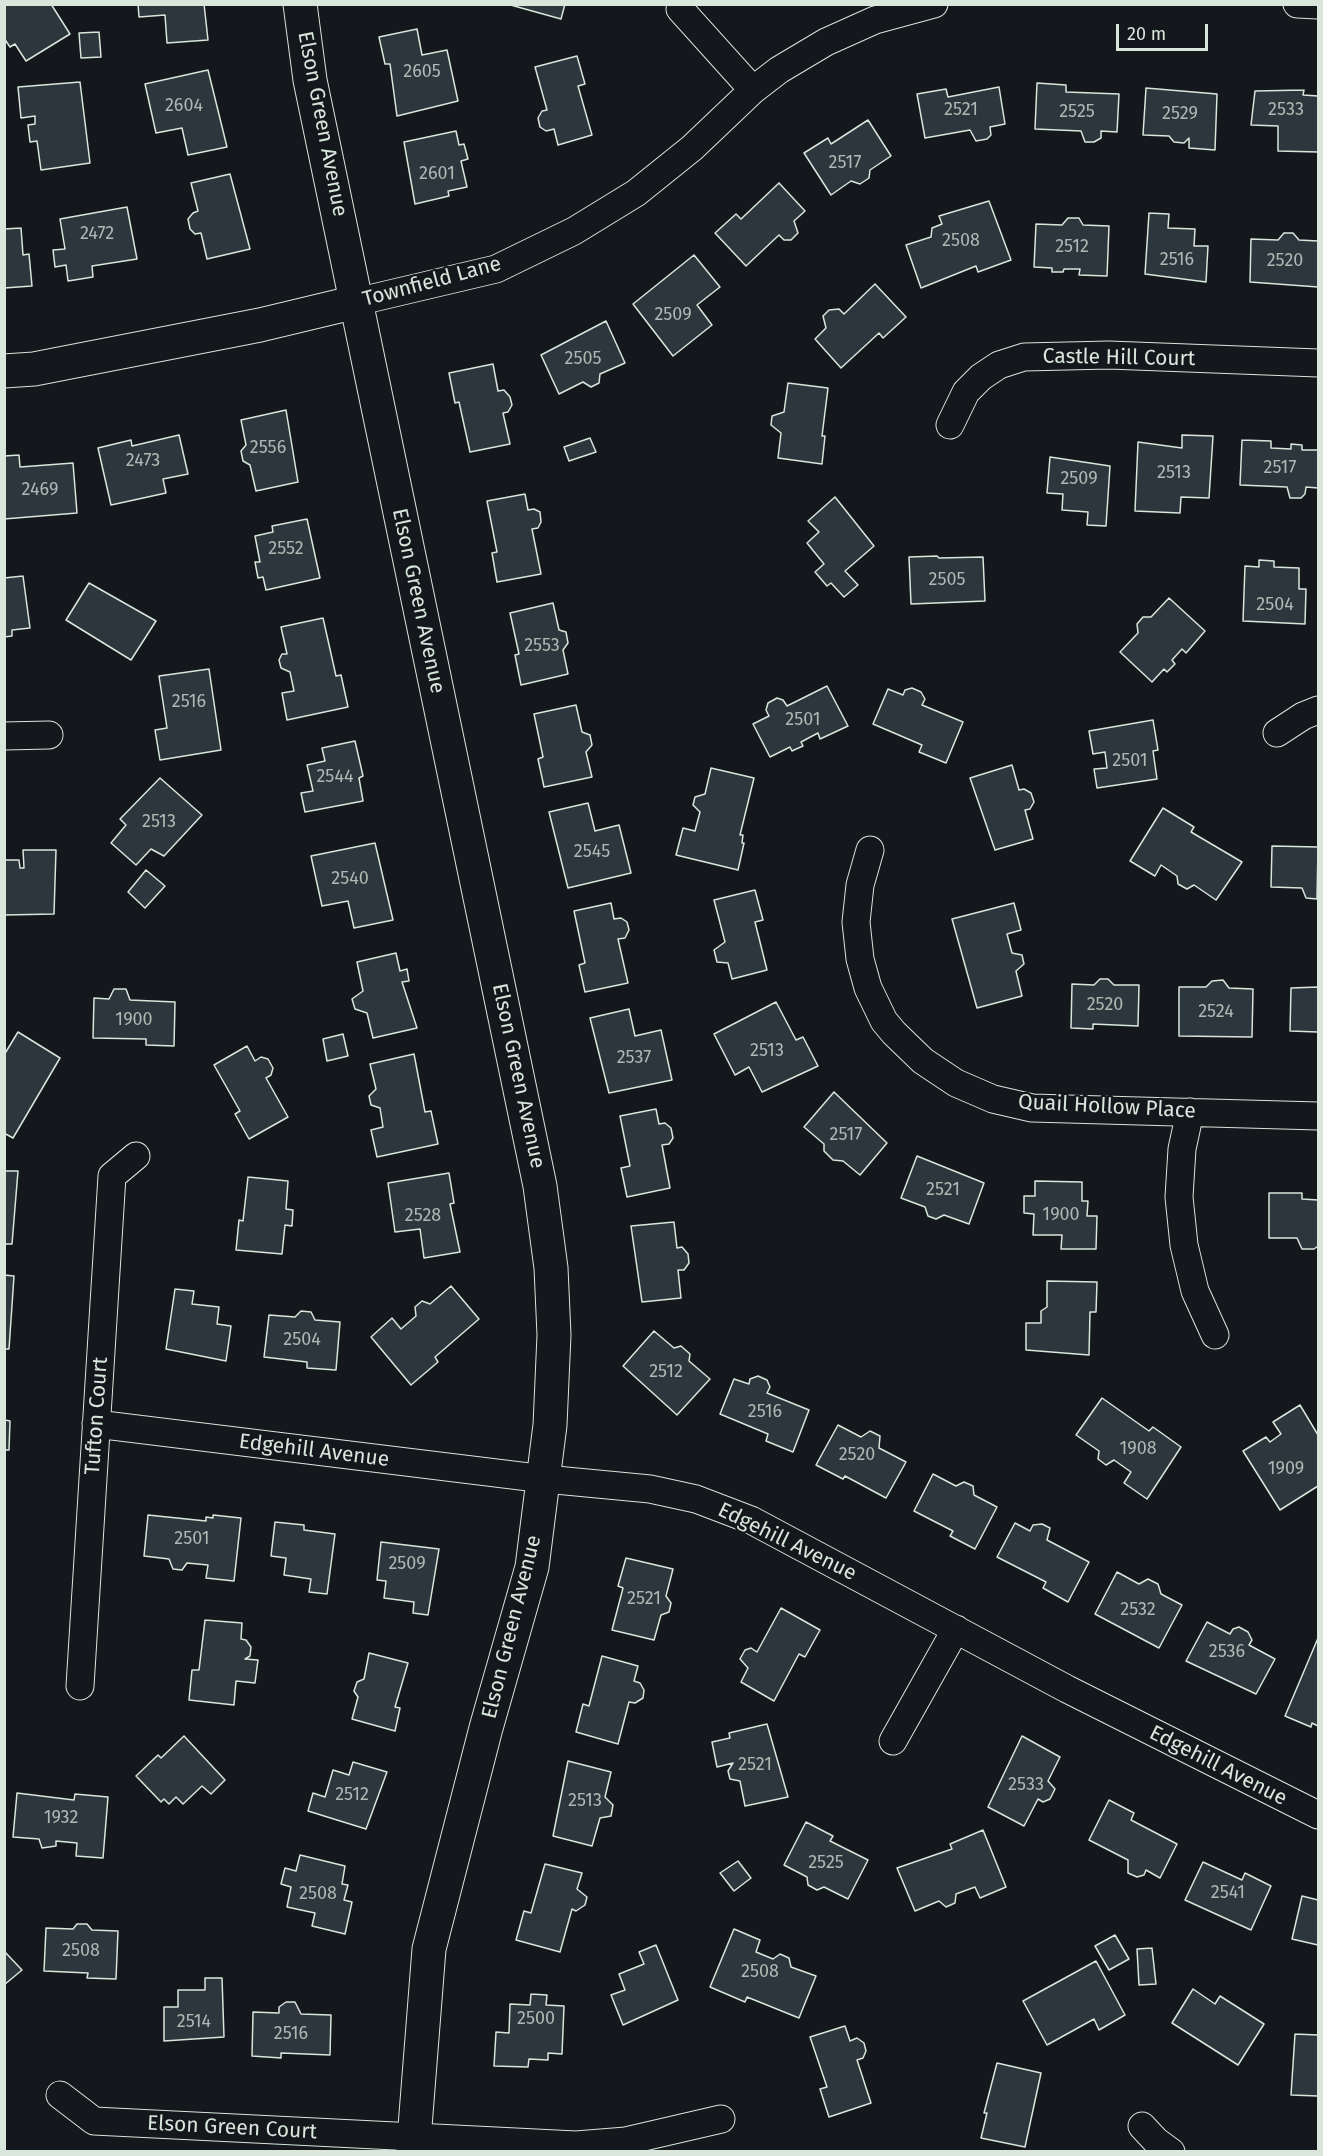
<!DOCTYPE html>
<style>
body{margin:0}
#map{position:relative;width:1323px;height:2156px;overflow:hidden;background:#14181c;font-family:"Fira Sans",sans-serif}
canvas{display:block}
.frame{position:absolute;inset:0;border:6px solid #d8e6dc;pointer-events:none}
.scale{position:absolute;left:1116px;top:24px;width:92px;height:27px;box-sizing:border-box;border:3px solid #d8e6dc;border-top:0;padding-left:8px;font-size:18px;line-height:21px;white-space:nowrap;color:#d8e6dc;-webkit-text-stroke:4px #14181c;paint-order:stroke}
</style>
<div id="map">
<canvas width="1323" height="2156"></canvas>
<div class="frame"></div>
<div class="scale">20 m</div>
</div>
<script>
const context = document.querySelector('canvas').getContext('2d');
context.lineJoin = 'round';
function paint(path, color) { context.fillStyle = color; context.fill(path, 'evenodd'); }
const toPath = rows => new Path2D(rows.map(r => 'M' + r).join(''));
function stroke(path, color, width, dash) { context.strokeStyle = color; context.lineWidth = width; context.lineCap = dash ? 'butt' : 'round'; context.setLineDash(dash || []); context.stroke(path); }
function write(font, color, halo, rows, align = 'center') {
  context.font = font + ' "Fira Sans",sans-serif'; context.lineWidth = 4.5; context.setLineDash([]); context.textBaseline = 'middle'; context.strokeStyle = halo; context.fillStyle = color; for (const [text, x, y, turn = 0] of rows) {
    context.save(); context.translate(x, y); context.rotate((+turn || 0) * Math.PI / 180); context.textAlign = isNaN(turn) ? turn : align; if (halo) context.strokeText(text, 0, 0); context.fillText(text, 0, 0); context.restore();
  }
}
const building = toPath([
 [4,4,51,4,70,34,26,61,15,44,10,47,4,38,4,4],
 [138,4,204,4,208,40,167,43,165,15,139,17,138,4],
 [507,4,565,4,561,19,507,4],
 [417,29,422,55,447,50,458,101,397,116,390,64,385,64,379,37,417,29],
 [99,32,101,57,81,58,79,33,99,32],
 [577,56,585,84,578,86,592,135,558,145,554,129,546,131,540,127,538,118,542,111,547,110,535,67,577,56],
 [208,70,227,147,188,155,182,128,156,133,145,84,208,70],
 [80,82,90,163,41,170,37,141,30,142,28,125,35,124,35,116,21,118,18,87,80,82],
 [1037,83,1066,85,1066,92,1119,94,1117,132,1101,131,1101,138,1094,142,1085,142,1081,131,1035,129,1037,83],
 [999,87,1005,124,990,127,991,135,987,139,976,141,970,130,925,138,917,94,946,89,948,97,999,87],
 [1146,88,1217,94,1215,150,1189,148,1189,138,1184,143,1174,142,1169,136,1143,135,1146,88],
 [1304,90,1303,95,1318,96,1318,152,1278,151,1278,126,1251,125,1255,91,1304,90],
 [868,120,891,156,870,170,869,178,860,184,851,181,831,195,804,153,828,138,831,144,868,120],
 [456,131,459,145,464,144,468,159,461,161,467,187,448,191,449,196,415,204,404,142,456,131],
 [230,174,250,249,207,259,201,233,195,234,190,229,188,219,193,213,198,211,191,183,230,174],
 [779,183,805,211,794,221,798,233,791,240,784,240,779,235,746,266,715,233,736,214,741,219,779,183],
 [989,201,1011,260,978,272,976,266,921,288,906,245,931,237,932,228,942,224,939,216,989,201],
 [127,207,137,259,92,266,93,277,68,281,66,265,55,267,53,250,65,249,60,219,127,207],
 [1149,213,1169,214,1168,228,1195,229,1194,246,1208,246,1206,282,1145,274,1149,213],
 [1068,218,1079,218,1083,225,1109,226,1107,276,1079,275,1080,269,1064,269,1063,272,1052,272,1052,268,1034,267,1036,224,1062,225,1068,218],
 [21,228,23,255,29,254,32,286,4,288,4,229,21,228],
 [1284,233,1293,233,1299,240,1318,241,1318,287,1250,282,1251,239,1278,240,1284,233],
 [694,255,720,287,697,305,712,325,673,356,633,304,694,255],
 [875,284,906,317,883,338,879,333,841,368,815,339,826,328,823,316,829,310,839,309,844,314,875,284],
 [606,321,625,363,600,374,599,383,591,387,583,382,559,394,541,355,606,321],
 [493,364,498,391,504,390,510,397,512,405,508,412,503,413,510,444,470,452,459,402,455,403,449,373,493,364],
 [788,383,828,388,822,436,825,436,822,464,778,458,781,433,771,425,772,416,784,412,788,383],
 [286,410,298,482,256,491,250,465,243,461,241,451,246,445,241,420,286,410],
 [179,435,188,474,163,479,166,493,111,505,98,448,131,440,132,446,179,435],
 [1182,435,1213,436,1209,498,1181,497,1180,513,1135,511,1138,442,1182,448,1182,435],
 [590,438,596,452,569,461,564,447,590,438],
 [1242,440,1271,441,1271,448,1291,449,1291,444,1302,445,1302,450,1318,450,1318,488,1306,487,1305,494,1301,498,1290,498,1287,487,1240,485,1242,440],
 [19,455,20,467,73,463,77,513,4,519,4,456,19,455],
 [1050,457,1110,466,1106,526,1087,525,1088,512,1062,510,1063,494,1047,493,1050,457],
 [525,494,528,510,534,509,540,512,541,522,538,528,532,529,541,574,497,582,492,553,497,552,487,501,525,494],
 [835,497,874,546,845,571,858,585,844,597,831,583,827,586,815,572,824,564,807,543,819,532,808,521,835,497],
 [307,519,320,578,266,590,263,577,258,578,255,562,260,562,255,536,273,532,272,526,307,519],
 [937,556,939,558,983,557,985,601,911,604,909,557,937,556],
 [1259,560,1274,561,1274,567,1299,568,1299,589,1306,589,1305,624,1243,621,1245,566,1259,567,1259,560],
 [23,576,30,628,12,630,12,636,4,637,4,578,23,576],
 [89,583,156,621,131,660,66,620,89,583],
 [1169,598,1205,631,1186,653,1182,649,1172,660,1175,664,1167,672,1164,669,1152,682,1120,652,1138,633,1137,624,1143,617,1151,617,1169,598],
 [553,603,559,630,566,632,568,643,563,650,568,674,521,685,515,655,519,654,510,613,553,603],
 [323,618,336,676,341,675,348,707,287,720,282,693,294,691,290,672,281,668,279,660,282,654,287,654,281,627,323,618],
 [209,669,221,750,160,760,155,730,167,728,159,676,209,669],
 [827,686,848,726,820,739,818,733,801,742,803,746,794,750,792,751,790,747,770,757,753,724,769,716,766,710,768,703,777,698,783,700,787,706,827,686],
 [912,688,921,692,925,699,922,705,963,722,946,763,919,752,922,745,873,724,888,689,903,695,905,690,912,688],
 [576,705,582,732,590,735,592,745,586,752,592,777,544,787,538,759,543,757,534,714,576,705],
 [1153,720,1158,750,1153,751,1157,779,1097,788,1094,769,1107,768,1105,752,1093,754,1089,731,1153,720],
 [355,741,363,776,359,778,363,801,305,812,301,793,313,791,307,765,325,761,322,748,355,741],
 [1012,765,1019,790,1024,789,1031,793,1034,802,1030,809,1025,810,1033,839,995,850,970,778,1012,765],
 [711,768,754,778,740,835,743,835,742,843,744,843,738,870,676,855,683,828,695,831,700,812,693,805,695,797,705,794,711,768],
 [160,778,202,815,164,856,151,849,136,865,111,843,126,825,120,819,160,778],
 [588,803,595,831,619,825,631,873,568,888,549,812,588,803],
 [1163,808,1194,827,1191,832,1242,862,1216,900,1194,885,1187,889,1178,884,1177,876,1161,865,1155,876,1130,861,1163,808],
 [375,843,393,920,354,928,348,901,322,906,311,856,375,843],
 [1272,846,1318,847,1317,899,1306,898,1302,888,1271,887,1272,846],
 [23,850,56,850,54,914,4,915,4,860,19,860,20,868,24,868,23,850],
 [146,870,165,886,145,908,128,892,146,870],
 [755,890,763,920,755,922,767,970,732,979,728,963,717,962,714,950,725,942,714,900,755,890],
 [611,903,614,919,621,918,627,922,629,930,625,938,618,939,628,983,585,992,579,965,585,963,574,911,611,903],
 [1014,903,1021,930,1007,934,1012,953,1022,955,1024,964,1016,971,1022,996,977,1008,952,919,1014,903],
 [396,953,400,971,407,969,409,981,402,982,417,1028,373,1038,367,1013,355,1009,352,999,363,991,357,962,396,953],
 [1100,979,1108,979,1114,985,1139,985,1138,1026,1093,1024,1093,1029,1071,1028,1072,984,1094,985,1100,979],
 [1223,980,1229,988,1253,989,1252,1037,1179,1036,1179,987,1206,987,1212,981,1223,980],
 [1318,987,1318,1032,1290,1031,1291,988,1318,987],
 [114,989,126,989,130,1000,175,1002,174,1046,146,1045,146,1039,93,1038,94,998,109,999,114,989],
 [776,1002,796,1040,803,1037,818,1066,762,1092,749,1067,735,1075,714,1034,776,1002],
 [629,1009,635,1036,661,1030,672,1080,609,1093,590,1018,629,1009],
 [18,1032,60,1058,13,1138,4,1133,4,1055,18,1032],
 [343,1034,348,1056,327,1061,323,1039,343,1034],
 [247,1046,255,1061,261,1057,268,1059,273,1068,271,1075,266,1078,288,1117,249,1139,235,1114,240,1111,214,1065,247,1046],
 [414,1054,425,1112,431,1111,438,1144,377,1157,371,1130,383,1127,380,1108,371,1105,369,1096,376,1089,370,1064,414,1054],
 [834,1092,887,1143,860,1175,843,1161,833,1160,824,1151,824,1144,804,1127,834,1092],
 [656,1109,659,1124,665,1123,671,1128,673,1138,669,1144,662,1145,670,1188,627,1197,621,1168,630,1166,620,1116,656,1109],
 [917,1156,984,1183,969,1224,944,1215,936,1219,928,1216,925,1207,901,1198,917,1156],
 [4,1171,18,1171,12,1244,4,1244,4,1171],
 [449,1173,454,1203,450,1204,460,1252,424,1258,420,1229,395,1232,388,1183,449,1173],
 [248,1177,288,1181,286,1209,293,1210,292,1226,285,1225,282,1254,236,1250,239,1220,243,1221,248,1177],
 [1035,1181,1082,1182,1082,1201,1088,1201,1087,1216,1097,1216,1096,1249,1061,1249,1062,1235,1033,1235,1034,1214,1024,1213,1024,1196,1035,1196,1035,1181],
 [1269,1193,1302,1193,1302,1199,1318,1200,1318,1246,1314,1249,1302,1249,1297,1238,1269,1238,1269,1193],
 [674,1222,677,1248,682,1247,688,1254,689,1263,684,1270,678,1270,681,1298,642,1302,631,1226,674,1222],
 [4,1275,14,1276,9,1349,4,1349,4,1275],
 [1047,1281,1097,1282,1096,1312,1090,1312,1089,1355,1026,1350,1026,1323,1041,1323,1041,1311,1047,1307,1047,1281],
 [451,1286,479,1319,435,1357,438,1362,411,1385,371,1337,392,1318,401,1329,416,1316,415,1307,422,1301,430,1304,451,1286],
 [175,1289,194,1291,192,1304,219,1307,217,1324,231,1326,226,1361,166,1349,175,1289],
 [301,1311,311,1312,315,1320,340,1322,336,1370,307,1368,307,1362,264,1357,269,1315,295,1317,301,1311],
 [654,1331,674,1348,681,1346,690,1354,689,1361,710,1379,677,1415,623,1366,654,1331],
 [758,1376,767,1380,770,1387,767,1393,809,1410,793,1452,766,1441,768,1434,720,1414,734,1379,749,1384,750,1379,758,1376],
 [4,1388,5,1420,10,1421,9,1450,4,1450,4,1388],
 [1102,1398,1149,1431,1153,1427,1181,1447,1147,1499,1124,1483,1131,1472,1114,1460,1106,1465,1098,1459,1099,1451,1076,1435,1102,1398],
 [1300,1405,1318,1435,1318,1486,1280,1510,1243,1451,1266,1437,1270,1442,1281,1434,1273,1422,1300,1405],
 [838,1425,861,1437,870,1431,880,1436,879,1448,906,1462,886,1498,845,1476,843,1479,816,1465,838,1425],
 [933,1474,956,1486,964,1482,973,1486,974,1495,997,1507,975,1549,950,1536,953,1531,914,1511,933,1474],
 [148,1515,206,1521,206,1517,213,1518,213,1515,241,1518,234,1581,206,1578,208,1565,187,1563,182,1570,173,1569,169,1559,144,1556,148,1515],
 [275,1522,304,1525,304,1530,335,1534,327,1594,309,1592,311,1579,284,1575,286,1558,271,1556,275,1522],
 [1015,1523,1030,1531,1033,1525,1042,1524,1050,1528,1047,1540,1089,1562,1068,1602,1043,1588,1046,1582,997,1557,1015,1523],
 [381,1542,439,1549,428,1615,413,1613,414,1602,384,1598,386,1581,377,1580,381,1542],
 [626,1558,673,1569,666,1596,671,1603,669,1612,661,1615,654,1640,612,1630,623,1588,618,1586,626,1558],
 [1117,1572,1139,1584,1148,1579,1158,1584,1161,1594,1182,1605,1159,1648,1095,1614,1117,1572],
 [781,1608,820,1630,805,1657,799,1654,774,1701,741,1682,748,1668,740,1659,745,1650,751,1648,757,1652,781,1608],
 [205,1620,242,1623,241,1639,246,1640,251,1647,250,1656,245,1659,258,1660,255,1683,236,1681,234,1705,189,1700,192,1670,199,1670,205,1620],
 [1207,1622,1230,1634,1233,1629,1239,1627,1248,1632,1252,1640,1249,1645,1275,1659,1256,1694,1186,1661,1207,1622],
 [1318,1638,1318,1726,1312,1723,1311,1727,1285,1716,1318,1638],
 [369,1653,408,1663,395,1707,400,1708,395,1731,352,1719,358,1697,354,1691,357,1682,364,1679,369,1653],
 [602,1656,638,1666,634,1681,640,1683,644,1690,643,1698,635,1703,629,1702,618,1744,576,1732,583,1704,589,1706,602,1656],
 [767,1724,788,1797,745,1806,740,1781,730,1779,728,1771,733,1763,717,1767,712,1742,730,1738,729,1733,767,1724],
 [184,1736,225,1780,211,1794,202,1786,183,1804,176,1797,169,1804,164,1799,161,1802,136,1776,158,1755,161,1758,184,1736],
 [1022,1736,1060,1757,1048,1781,1055,1789,1050,1799,1043,1802,1038,1799,1024,1826,988,1807,1022,1736],
 [568,1761,611,1772,605,1797,613,1805,611,1816,600,1818,592,1846,553,1836,568,1761],
 [353,1762,387,1772,366,1829,308,1811,313,1793,325,1797,333,1770,349,1775,353,1762],
 [17,1793,74,1800,75,1794,108,1797,103,1858,76,1856,77,1843,56,1841,56,1846,42,1848,39,1839,13,1837,17,1793],
 [1109,1800,1134,1813,1131,1820,1177,1844,1160,1878,1146,1870,1144,1875,1137,1877,1128,1873,1128,1860,1089,1840,1109,1800],
 [806,1822,833,1836,830,1841,868,1860,848,1899,824,1887,817,1890,808,1885,807,1877,784,1865,806,1822],
 [983,1830,1006,1887,980,1898,975,1887,956,1894,955,1903,946,1907,939,1901,915,1911,897,1868,952,1849,950,1844,983,1830],
 [300,1855,345,1866,342,1884,348,1885,344,1900,352,1902,345,1934,312,1926,315,1913,287,1907,291,1887,281,1884,285,1868,296,1871,300,1855],
 [738,1861,751,1878,734,1891,720,1873,738,1861],
 [1203,1862,1242,1880,1245,1873,1271,1886,1251,1930,1185,1900,1203,1862],
 [545,1864,582,1873,577,1889,587,1897,585,1905,576,1911,572,1909,560,1952,516,1940,524,1911,531,1913,545,1864],
 [1302,1896,1318,1900,1318,1945,1292,1939,1302,1896],
 [77,1924,87,1924,92,1930,118,1931,116,1979,87,1978,88,1973,44,1971,46,1928,73,1929,77,1924],
 [734,1929,760,1940,756,1952,773,1959,780,1954,789,1958,791,1967,816,1976,799,2018,747,1997,745,2002,710,1987,734,1929],
 [1115,1935,1129,1959,1109,1970,1095,1946,1115,1935],
 [656,1945,678,2000,623,2025,611,1995,625,1990,619,1974,644,1964,639,1952,656,1945],
 [1152,1948,1156,1984,1139,1985,1137,1949,1152,1948],
 [4,1951,22,1970,4,1985,4,1951],
 [1096,1961,1125,2015,1099,2030,1094,2019,1047,2045,1023,2001,1096,1961],
 [205,1978,222,1978,224,2037,164,2041,164,2007,178,2007,178,1990,205,1990,205,1978],
 [1193,1989,1215,2004,1220,1996,1264,2024,1238,2065,1172,2023,1193,1989],
 [531,1994,547,1995,546,2005,564,2006,562,2054,548,2053,548,2060,529,2059,528,2067,494,2066,496,2032,509,2033,510,2004,530,2005,531,1994],
 [286,2002,295,2002,301,2014,331,2015,330,2055,281,2053,281,2058,252,2056,253,2012,279,2013,279,2007,286,2002],
 [845,2026,850,2041,857,2038,864,2043,866,2051,863,2058,857,2060,871,2103,829,2117,820,2089,827,2087,810,2037,845,2026],
 [1295,2034,1318,2035,1318,2096,1291,2095,1295,2034],
 [997,2063,1041,2073,1025,2147,981,2138,987,2113,984,2113,997,2063]
]);
const street = toPath([
 [1297,4,1318,5],
 [680,9,753,90],
 [356,302,496,269,574,231,636,193,692,148,753,90,779,70,826,42,875,20,934,4],
 [950,425,966,392,981,377,999,365,1024,357,1109,355,1318,363],
 [1277,733,1303,716,1318,710],
 [4,736,49,735],
 [870,850,860,885,856,922,860,959,868,988,884,1021,894,1033,923,1061,956,1083,993,1099,1032,1108,1318,1116],
 [1190,1112,1182,1149,1179,1197,1184,1245,1195,1291,1215,1335],
 [96,1424,545,1479,650,1489,696,1499,751,1520,1067,1689,1318,1815],
 [80,1686,112,1176,136,1156],
 [893,1741,956,1629],
 [60,2095,94,2121,576,2145,626,2141,721,2119],
 [1142,2126,1156,2141,1171,2152]
]);
const secondary = toPath([
 [300,4,310,80,540,1186,551,1268,554,1335,550,1425,532,1567,486,1728,429,1949,413,2152],
 [4,371,34,369,260,325,356,302]
]);
const numberNames = [
 ["2605",422,72],
 ["2604",184,106],
 ["2521",961,110],
 ["2533",1286,110],
 ["2525",1077,112],
 ["2529",1180,114],
 ["2517",845,163],
 ["2601",437,174],
 ["2472",97,234],
 ["2508",961,241],
 ["2512",1072,247],
 ["2516",1177,260],
 ["2520",1285,261],
 ["2509",673,315],
 ["2505",583,359],
 ["2556",268,448],
 ["2473",143,461],
 ["2517",1280,468],
 ["2513",1174,473],
 ["2509",1079,479],
 ["2469",40,490],
 ["2552",286,549],
 ["2505",947,580],
 ["2504",1275,605],
 ["2553",542,646],
 ["2516",189,702],
 ["2501",803,720],
 ["2501",1130,761],
 ["2544",335,777],
 ["2513",159,822],
 ["2545",592,852],
 ["2540",350,879],
 ["2520",1105,1005],
 ["2524",1216,1012],
 ["1900",134,1020],
 ["2513",767,1051],
 ["2537",634,1058],
 ["2517",846,1135],
 ["2521",943,1190],
 ["1900",1061,1215],
 ["2528",423,1216],
 ["2504",302,1340],
 ["2512",666,1372],
 ["2516",765,1412],
 ["1908",1138,1449],
 ["2520",857,1455],
 ["1909",1286,1469],
 ["2501",192,1539],
 ["2509",407,1564],
 ["2521",644,1599],
 ["2532",1138,1610],
 ["2536",1227,1652],
 ["2521",755,1765],
 ["2533",1026,1785],
 ["2512",352,1795],
 ["2513",585,1801],
 ["1932",61,1818],
 ["2525",826,1863],
 ["2541",1228,1893],
 ["2508",318,1894],
 ["2508",81,1951],
 ["2508",760,1972],
 ["2500",536,2019],
 ["2514",194,2022],
 ["2516",291,2034]
];
const streetNames = [
 ["Elson Green Avenue",322,124,79],
 ["Townfield Lane",432,282,-15],
 ["Castle Hill Court",1119,358,1],
 ["Elson Green Avenue",418,601,78],
 ["Elson Green Avenue",518,1076,78],
 ["Quail Hollow Place",1107,1107,3],
 ["Tufton Court",97,1416,-86],
 ["Edgehill Avenue",314,1451,7],
 ["Edgehill Avenue",787,1542,26],
 ["Elson Green Avenue",512,1627,-76],
 ["Edgehill Avenue",1218,1766,27],
 ["Elson Green Court",232,2128,3]
];
paint(building, '#2c363c');
stroke(building, '#d8e6dc', 1.5);
stroke(street, '#d8e6dc', 29);
stroke(secondary, '#d8e6dc', 35);
stroke(street, '#14181c', 27);
stroke(secondary, '#14181c', 33);
write('18px', '#adbab4', null, numberNames);
write('21px', '#d8e6dc', '#14181c', streetNames);
</script>
